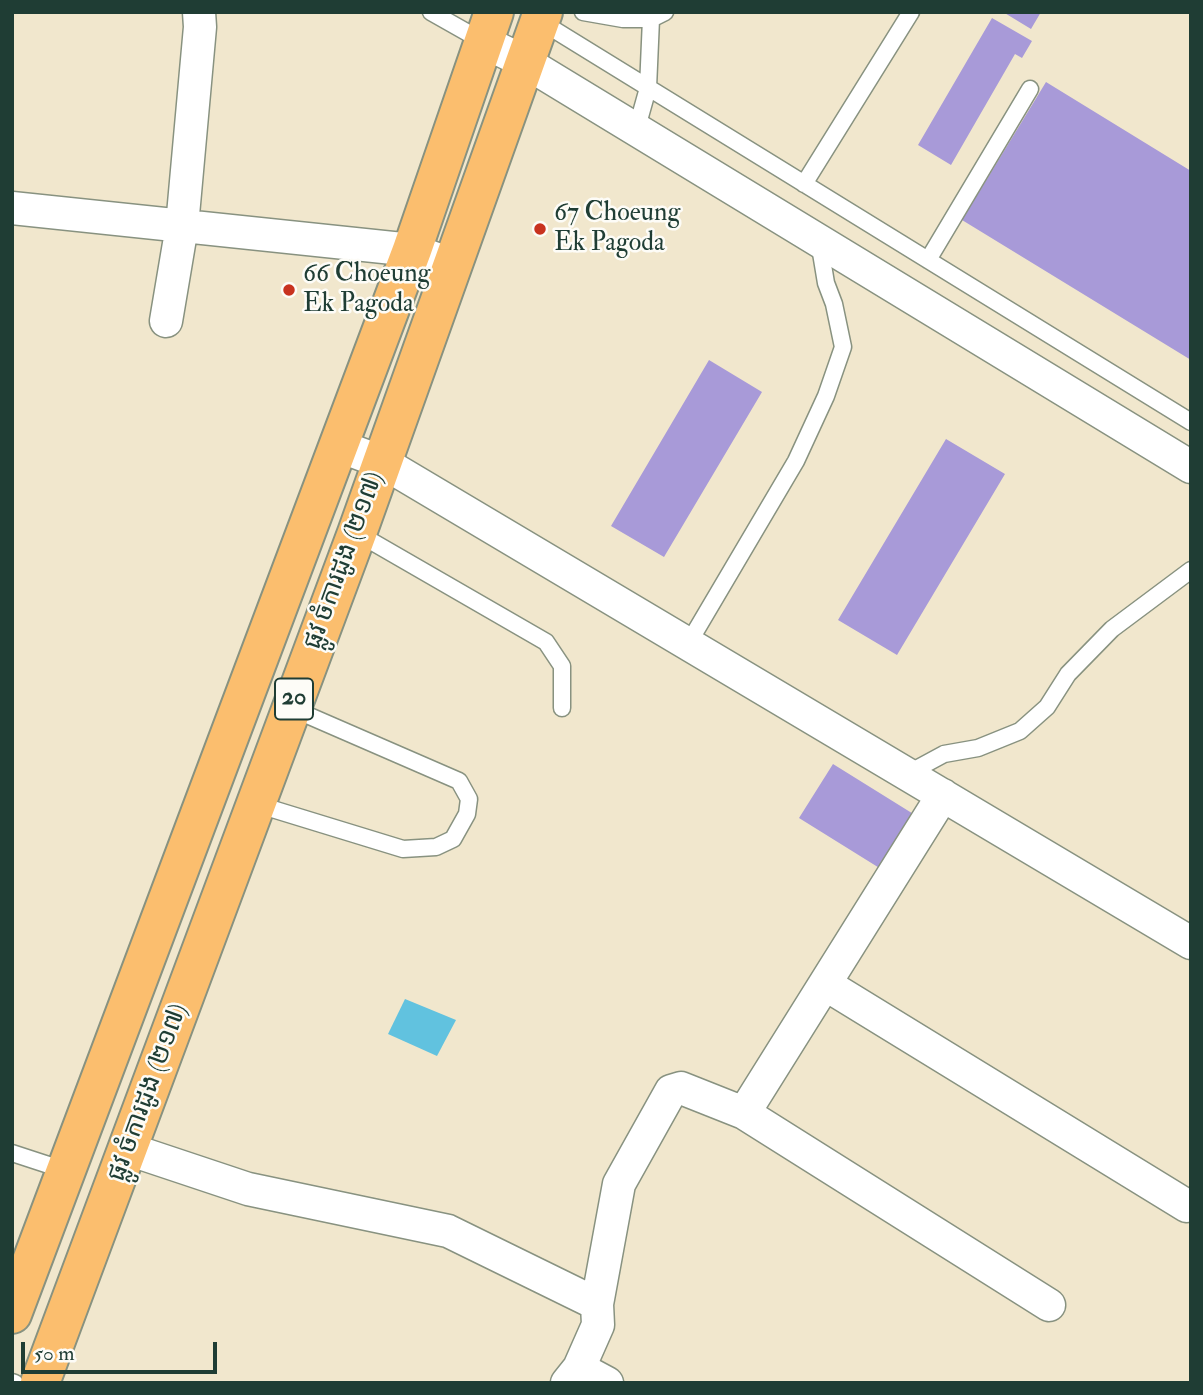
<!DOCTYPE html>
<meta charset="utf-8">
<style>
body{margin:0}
#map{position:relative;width:1203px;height:1395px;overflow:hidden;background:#f1e7cd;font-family:"IM FELL Double Pica",serif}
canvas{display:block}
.frame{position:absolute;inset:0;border:14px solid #1f3d34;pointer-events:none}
.scale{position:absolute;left:21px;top:1342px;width:196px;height:32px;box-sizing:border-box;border:4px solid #1f3d34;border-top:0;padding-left:9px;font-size:21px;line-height:24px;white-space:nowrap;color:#1f3d34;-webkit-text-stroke:5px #fdfcf7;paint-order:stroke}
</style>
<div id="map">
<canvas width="1203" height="1395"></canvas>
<div class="frame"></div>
<div class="scale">50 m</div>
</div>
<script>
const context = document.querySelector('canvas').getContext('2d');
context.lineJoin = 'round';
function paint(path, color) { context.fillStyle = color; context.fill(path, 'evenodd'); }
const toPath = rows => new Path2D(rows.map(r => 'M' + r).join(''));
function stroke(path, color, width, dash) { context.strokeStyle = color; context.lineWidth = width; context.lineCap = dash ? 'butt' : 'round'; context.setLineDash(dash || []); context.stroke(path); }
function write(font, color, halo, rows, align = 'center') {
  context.font = font + ' "IM FELL Double Pica","Noto Sans Khmer",serif'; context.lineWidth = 5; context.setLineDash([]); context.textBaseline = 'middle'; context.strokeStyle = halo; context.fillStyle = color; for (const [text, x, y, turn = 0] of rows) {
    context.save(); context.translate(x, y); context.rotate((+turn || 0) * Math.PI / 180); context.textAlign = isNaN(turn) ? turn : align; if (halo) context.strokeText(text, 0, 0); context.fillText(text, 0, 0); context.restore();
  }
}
const water = toPath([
 [405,999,456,1020,437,1056,388,1034]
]);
const building = toPath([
 [1003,12,1041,12,1031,29],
 [992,18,1032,41,1022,58,1015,54,951,165,918,145],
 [1046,82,1191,171,1191,360,962,220],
 [709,360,762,392,664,557,611,526],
 [946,439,1005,474,897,655,838,620],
 [833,764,915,815,881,869,799,818]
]);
const service = toPath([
 [431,12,484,42],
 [583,12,623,19,651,19,665,12],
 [540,21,1191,422],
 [636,131,648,88,651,19],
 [804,184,911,12],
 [928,260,1030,89],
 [357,533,546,642,562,666,562,708],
 [688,644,796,461,826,396,843,347,834,304,826,283,819,241],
 [907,774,944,754,978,748,1020,731,1047,707,1068,674,1112,629,1191,570],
 [256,804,403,849,436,847,453,839,467,814,469,799,459,781,291,708],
 [12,1153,67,1171],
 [12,1382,15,1383]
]);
const minor = toPath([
 [484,42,525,62,1191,467],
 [12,208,412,250,453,265],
 [166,321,182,226,200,27,199,12],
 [339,446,382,462,1191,943],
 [825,984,1187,1206],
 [744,1113,943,795],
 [128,1149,248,1189,448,1231,597,1304],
 [579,1368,607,1383],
 [567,1383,579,1368,598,1325,597,1304,619,1184,671,1091,681,1088,744,1113,1049,1305]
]);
const primary = toPath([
 [12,1314,412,250,494,12],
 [40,1383,357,533,543,12]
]);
const markers = [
 [540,229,7,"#c8321e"],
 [289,290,7,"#c8321e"]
];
const shields = [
 [294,699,38]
];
const shieldNames = [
 ["20",294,699]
];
const poiNames = [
 ["67 Choeung",554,214],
 ["Ek Pagoda",554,244],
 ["66 Choeung",303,275],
 ["Ek Pagoda",303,305]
];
const streetNames = [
 ["ផ្លូវ ចំការដូង (២១៧)",345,561,-70],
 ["ផ្លូវ ចំការដូង (២១៧)",149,1093,-70]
];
paint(water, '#61c2df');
paint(building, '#a89ad8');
stroke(service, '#889280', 19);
stroke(minor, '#889280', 35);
stroke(primary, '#889280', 42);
stroke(service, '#fff', 16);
stroke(minor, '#fff', 32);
stroke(primary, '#fbbe6e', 38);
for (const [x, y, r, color] of markers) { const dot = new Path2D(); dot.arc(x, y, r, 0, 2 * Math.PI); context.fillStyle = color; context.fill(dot); stroke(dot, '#fdfcf7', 2.5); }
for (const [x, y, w] of shields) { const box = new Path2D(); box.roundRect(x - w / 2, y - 20.5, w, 41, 5); context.fillStyle = '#fdfcf7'; context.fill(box); stroke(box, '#1f3d34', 2); }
write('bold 24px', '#1f3d34', null, shieldNames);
write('26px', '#1f3d34', '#fdfcf7', poiNames, 'left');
write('26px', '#1f3d34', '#fdfcf7', streetNames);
</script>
